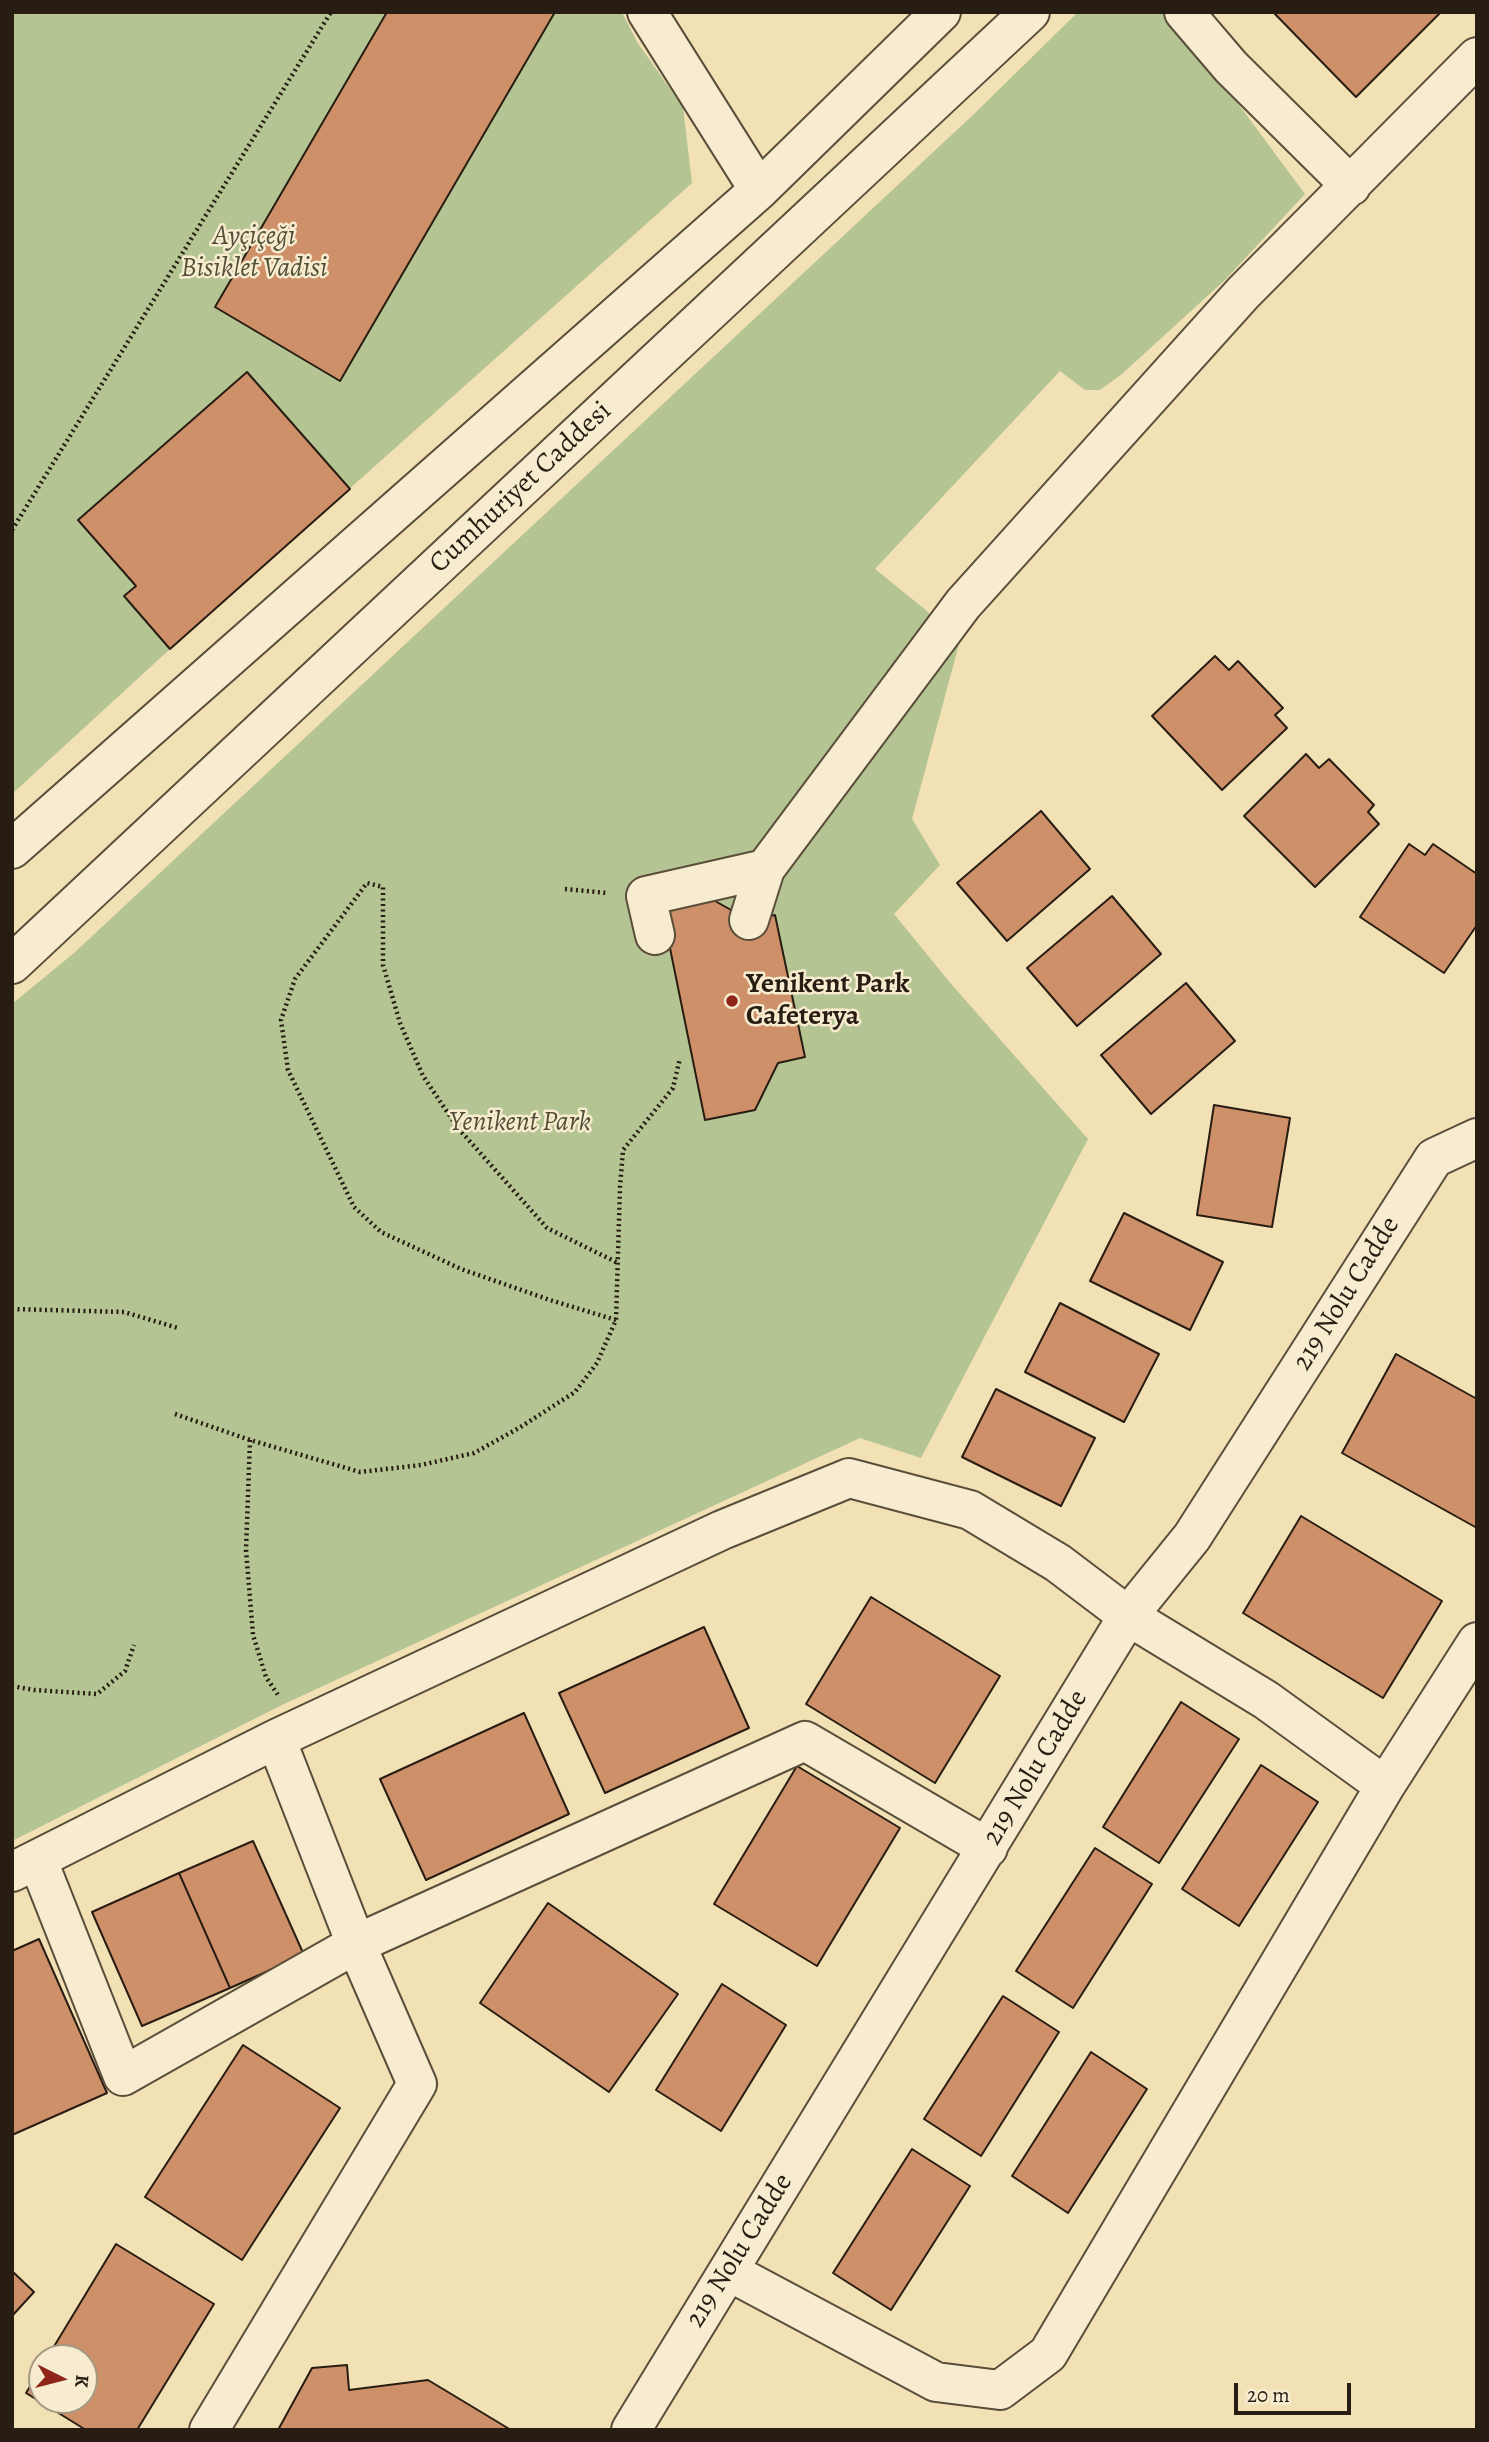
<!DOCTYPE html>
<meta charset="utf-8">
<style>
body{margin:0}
#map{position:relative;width:1489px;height:2442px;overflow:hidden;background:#f2e1b5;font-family:Alegreya,serif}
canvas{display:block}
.frame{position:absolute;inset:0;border:14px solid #281d12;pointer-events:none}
.north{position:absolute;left:28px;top:2344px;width:70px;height:70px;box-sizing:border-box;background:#f7eccf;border:2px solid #a49983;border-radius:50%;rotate:96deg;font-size:19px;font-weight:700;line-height:28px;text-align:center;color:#281d12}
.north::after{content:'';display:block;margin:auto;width:24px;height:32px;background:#8f2418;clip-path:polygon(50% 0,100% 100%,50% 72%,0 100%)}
.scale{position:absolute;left:1234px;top:2383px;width:117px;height:32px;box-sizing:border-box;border:4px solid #281d12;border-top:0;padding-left:9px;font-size:21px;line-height:24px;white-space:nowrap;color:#281d12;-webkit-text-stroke:5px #f7eccf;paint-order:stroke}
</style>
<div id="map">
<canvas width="1489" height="2442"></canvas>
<div class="frame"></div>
<div class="north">K</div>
<div class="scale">20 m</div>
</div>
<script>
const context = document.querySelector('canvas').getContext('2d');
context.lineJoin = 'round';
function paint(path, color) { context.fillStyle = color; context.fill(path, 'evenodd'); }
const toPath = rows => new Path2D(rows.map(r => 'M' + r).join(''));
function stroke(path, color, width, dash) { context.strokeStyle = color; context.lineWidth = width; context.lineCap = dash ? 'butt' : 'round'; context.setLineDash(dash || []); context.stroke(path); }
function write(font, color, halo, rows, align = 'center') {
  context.font = font + ' Alegreya,serif'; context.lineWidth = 5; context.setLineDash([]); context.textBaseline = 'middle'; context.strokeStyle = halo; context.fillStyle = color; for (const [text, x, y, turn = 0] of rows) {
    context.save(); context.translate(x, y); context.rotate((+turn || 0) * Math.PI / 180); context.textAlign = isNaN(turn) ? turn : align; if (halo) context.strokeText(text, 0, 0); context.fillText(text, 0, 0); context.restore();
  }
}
const green = toPath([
 [12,12,622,12,637,42,683,107,692,183,170,649,12,794],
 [1078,12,1164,12,1202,55,1305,194,1225,280,1122,374,1100,390,1085,390,1060,371,875,569,927,611,959,644,912,819,940,865,894,914,952,985,1088,1139,921,1458,860,1438,284,1704,12,1841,12,1004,74,953,974,114]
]);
const building = toPath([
 [387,12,555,12,340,381,215,307,387,12],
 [1273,12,1441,12,1356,97,1273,12],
 [247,372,350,489,170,649,124,596,136,586,78,520,247,372],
 [1215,656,1229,670,1238,661,1283,708,1275,715,1287,728,1222,790,1152,716,1215,656],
 [1306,754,1319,768,1329,759,1374,805,1368,812,1379,824,1315,887,1244,816,1306,754],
 [1041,811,1090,869,1007,941,957,883,1041,811],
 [1409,844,1425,855,1433,844,1477,874,1477,925,1444,973,1360,917,1409,844],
 [714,890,715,901,749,920,775,915,805,1057,778,1063,755,1110,705,1120,661,904,714,890],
 [1112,896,1161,954,1077,1026,1027,968,1112,896],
 [1186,983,1235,1041,1151,1114,1101,1055,1186,983],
 [1214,1105,1290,1118,1272,1227,1197,1215,1214,1105],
 [1124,1213,1223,1262,1190,1330,1090,1281,1124,1213],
 [1060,1303,1159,1354,1124,1422,1025,1372,1060,1303],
 [1396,1354,1477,1399,1477,1528,1342,1453,1396,1354],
 [996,1389,1095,1438,1061,1506,962,1457,996,1389],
 [1301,1516,1442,1601,1383,1698,1243,1613,1301,1516],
 [871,1597,1000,1676,935,1783,806,1704,871,1597],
 [704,1627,749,1728,605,1793,559,1693,704,1627],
 [1181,1702,1239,1739,1159,1863,1103,1827,1181,1702],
 [524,1713,569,1814,426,1880,380,1779,524,1713],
 [1261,1765,1318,1802,1239,1926,1182,1889,1261,1765],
 [797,1766,900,1828,817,1966,714,1904,797,1766],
 [253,1841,304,1955,230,1988,179,1873,253,1841],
 [1095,1848,1152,1884,1073,2008,1016,1971,1095,1848],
 [179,1873,230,1988,142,2026,92,1912,179,1873],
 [548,1903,678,1994,609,2092,480,2003,548,1903],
 [39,1939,107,2093,12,2135,12,1951,39,1939],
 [722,1984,786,2025,721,2131,656,2090,722,1984],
 [1003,1996,1059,2032,981,2156,924,2119,1003,1996],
 [243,2045,340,2108,242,2260,145,2197,243,2045],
 [1091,2052,1147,2089,1068,2213,1012,2176,1091,2052],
 [912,2149,970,2186,891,2310,833,2273,912,2149],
 [116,2244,214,2304,137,2430,86,2430,26,2393,42,2367,42,2400,84,2400,84,2358,47,2358,116,2244],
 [12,2271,34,2292,12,2316,12,2271],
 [347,2365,349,2390,428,2380,511,2430,278,2430,312,2368,347,2365]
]);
const path = toPath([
 [12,530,331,12],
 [565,889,607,893],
 [12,1309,124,1312,178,1328],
 [616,1320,550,1300,461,1269,381,1232,354,1207,288,1070,281,1020,295,979,367,883,383,887,383,965,400,1023,423,1076,458,1128,547,1228,618,1263],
 [175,1414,250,1440,360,1472,421,1465,474,1453,519,1428,575,1392,597,1363,616,1320,620,1187,623,1150,673,1088,680,1058],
 [250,1440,246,1550,253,1635,266,1677,278,1695],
 [12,1686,34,1690,97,1694,125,1671,134,1645]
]);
const minor = toPath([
 [647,12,759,190],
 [1184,12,1231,67,1351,186],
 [12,849,759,190,941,12],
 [749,920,765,869],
 [655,935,646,896,765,869,963,604,1243,293,1477,57],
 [12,964,1030,12],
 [38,1861,123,2076,356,1944,805,1741,988,1848],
 [12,1872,276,1739,722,1530,849,1478,970,1510,1058,1563,1128,1616,1266,1700,1385,1786,1477,1642],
 [728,2271,936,2382,1000,2390,1048,2354,1385,1786],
 [209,2430,417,2084,356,1944,276,1739],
 [631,2430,1128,1616,1192,1537,1434,1158,1477,1138]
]);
const markers = [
 [732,1001,7,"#8f2418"]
];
const parkNames = [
 ["Ayçiçeği",254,237],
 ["Bisiklet Vadisi",254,269],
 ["Yenikent Park",520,1123]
];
const streetNames = [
 ["Cumhuriyet Caddesi",521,488,-43],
 ["219 Nolu Cadde",1347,1294,-58],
 ["219 Nolu Cadde",1036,1768,-59],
 ["219 Nolu Cadde",740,2251,-58]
];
const poiNames = [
 ["Yenikent Park",746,985],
 ["Cafeterya",746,1017]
];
paint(green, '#b4c492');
paint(building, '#ce9069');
stroke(building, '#281d12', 2);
stroke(minor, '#5a4e3b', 42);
stroke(path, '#281d12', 4.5, [2, 3.5]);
stroke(minor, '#f7eccf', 38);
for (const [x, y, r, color] of markers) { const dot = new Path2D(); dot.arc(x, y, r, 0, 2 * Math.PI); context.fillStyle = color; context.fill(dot); stroke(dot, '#f7eccf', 2.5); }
write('italic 28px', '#524f38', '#f7eccf', parkNames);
write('28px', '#281d12', '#f7eccf', streetNames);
write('bold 28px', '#281d12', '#f7eccf', poiNames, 'left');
</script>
